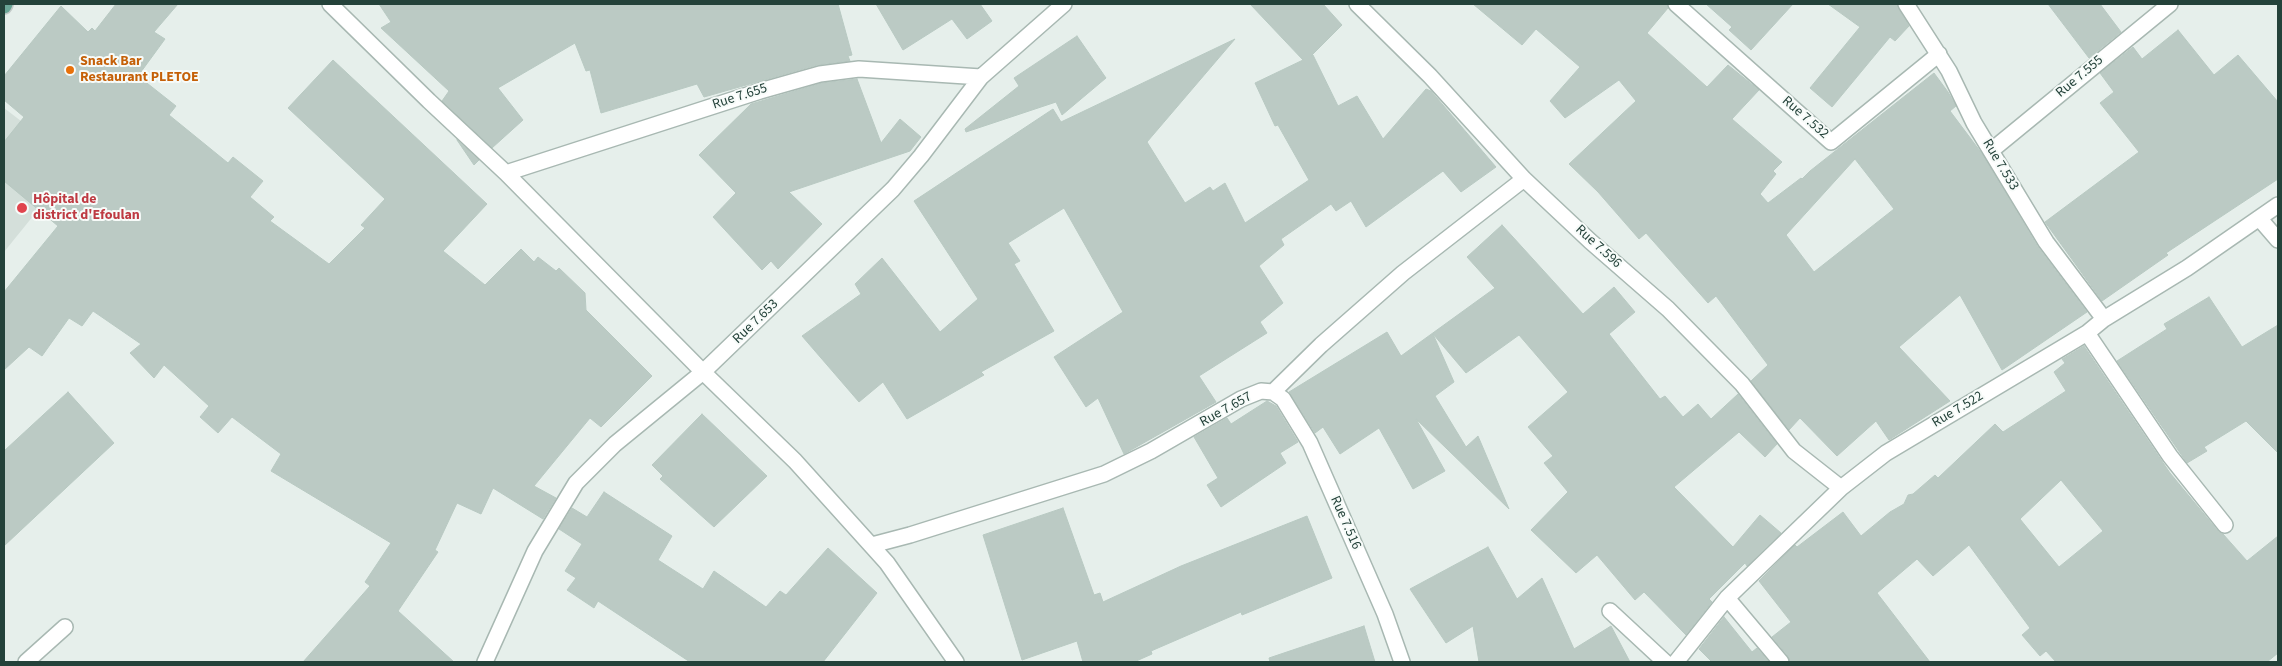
<!DOCTYPE html>
<meta charset="utf-8">
<style>
body{margin:0}
#map{position:relative;width:2282px;height:666px;overflow:hidden;background:#e6efeb;font-family:"Source Sans 3",sans-serif}
canvas{display:block}
.frame{position:absolute;inset:0;border:5px solid #24423a;pointer-events:none}
</style>
<div id="map">
<canvas width="2282" height="666"></canvas>
<div class="frame"></div>
</div>
<script>
const context = document.querySelector('canvas').getContext('2d');
context.lineJoin = 'round';
function paint(path, color) { context.fillStyle = color; context.fill(path, 'evenodd'); }
const toPath = rows => new Path2D(rows.map(r => 'M' + r).join(''));
function stroke(path, color, width, dash) { context.strokeStyle = color; context.lineWidth = width; context.lineCap = dash ? 'butt' : 'round'; context.setLineDash(dash || []); context.stroke(path); }
function write(font, color, halo, rows, align = 'center') {
  context.font = font + ' "Source Sans 3",sans-serif'; context.lineWidth = 4; context.setLineDash([]); context.textBaseline = 'middle'; context.strokeStyle = halo; context.fillStyle = color; for (const [text, x, y, turn = 0] of rows) {
    context.save(); context.translate(x, y); context.rotate((+turn || 0) * Math.PI / 180); context.textAlign = isNaN(turn) ? turn : align; if (halo) context.strokeText(text, 0, 0); context.fillText(text, 0, 0); context.restore();
  }
}
const built = toPath([
 [4,108,76,163,4,252]
]);
const building = toPath([
 [116,4,178,4,154,32,165,39,138,76,176,106,169,115,228,163,233,157,263,181,250,197,274,217,270,221,329,264,365,228,361,225,385,199,288,108,333,60,487,204,443,251,485,285,521,249,534,262,538,257,556,271,559,268,585,293,586,310,652,376,601,427,590,418,534,486,556,498,543,519,493,488,481,514,457,503,435,550,438,552,398,611,454,662,303,662,370,586,365,582,391,543,271,471,281,454,232,417,218,433,200,417,209,406,164,365,154,378,130,353,141,344,93,311,82,326,69,318,42,356,29,347,4,370,4,292,58,226,4,181,4,142,24,117,4,100,4,76,61,6,88,32,92,28,95,31,116,4],
 [379,4,838,4,852,55,848,56,850,61,817,65,704,97,697,84,601,113,590,70,586,71,575,43,498,88,523,120,492,148,442,101,449,91,381,28,391,22,379,4],
 [876,4,980,4,992,21,967,39,952,19,903,50,876,4],
 [1250,4,1323,4,1342,25,1311,56,1313,55,1338,106,1357,96,1383,139,1426,89,1431,91,1496,167,1461,192,1443,171,1366,227,1351,201,1336,211,1331,204,1281,239,1284,245,1259,266,1283,303,1260,322,1267,333,1199,376,1216,402,1124,454,1098,398,1086,407,1054,357,1123,312,1064,208,1008,243,1020,261,1014,264,1054,331,981,372,984,375,907,419,883,382,859,402,802,336,861,294,855,284,882,258,940,332,978,299,914,201,1053,109,1061,122,1235,39,1147,142,1185,203,1210,187,1213,191,1225,183,1245,223,1309,180,1278,125,1275,126,1255,83,1303,60,1250,4],
 [1473,4,1667,4,1668,8,1647,33,1707,87,1728,65,1759,90,1732,119,1782,162,1773,171,1776,174,1760,194,1768,203,1801,178,1802,179,1810,171,1934,73,1948,92,1956,106,1950,111,1983,155,2038,247,2087,312,2002,370,1960,295,1899,347,1950,401,1889,440,1876,421,1837,456,1800,418,1789,430,1751,381,1768,365,1716,296,1708,303,1646,233,1639,239,1598,192,1569,164,1636,101,1619,80,1565,118,1550,101,1580,67,1536,29,1522,45,1473,4],
 [1855,159,1894,209,1814,272,1786,235,1855,159],
 [1706,4,1793,4,1751,50,1729,30,1732,27,1706,4],
 [1828,4,1897,4,1909,26,1895,41,1890,37,1832,107,1810,88,1860,27,1828,4],
 [2048,4,2100,4,2121,32,2089,58,2048,4],
 [2178,30,2214,75,2238,55,2278,102,2278,179,2166,253,2168,255,2102,301,2045,222,2139,152,2100,103,2114,92,2100,73,2133,47,2142,59,2178,30],
 [1077,36,1106,78,1062,115,1056,102,966,132,965,129,1019,86,1014,78,1077,36],
 [857,79,881,143,900,119,921,137,910,151,789,192,822,224,778,269,771,261,762,270,713,217,736,193,699,155,751,104,822,83,857,79],
 [457,140,479,160,474,165,457,140],
 [1502,225,1583,314,1614,287,1635,312,1609,334,1660,399,1665,396,1683,417,1698,404,1711,419,1738,394,1777,444,1765,457,1739,432,1674,487,1733,547,1760,515,1781,533,1747,566,1745,563,1709,599,1712,602,1686,635,1644,592,1635,600,1597,555,1576,573,1531,530,1568,492,1544,463,1553,456,1528,427,1568,392,1519,335,1466,373,1433,334,1454,382,1435,396,1466,447,1478,436,1509,509,1416,419,1445,471,1413,489,1379,428,1340,454,1323,427,1315,433,1289,392,1387,332,1401,356,1495,288,1467,257,1502,225],
 [2209,297,2242,347,2278,325,2278,453,2246,421,2204,447,2207,451,2187,463,2117,361,2167,329,2164,324,2209,297],
 [2084,346,2170,473,2218,531,2223,534,2247,561,2278,536,2278,653,2267,662,2056,662,2046,651,2040,656,2022,635,2030,628,1969,545,1933,576,1917,559,1877,593,1930,662,1790,662,1788,656,1772,637,1791,622,1759,581,1795,545,1797,547,1843,512,1861,536,1890,512,1904,504,1908,495,1913,494,1935,475,1938,478,1995,424,2003,432,2066,391,2054,372,2065,363,2062,359,2064,358,2084,346],
 [2061,480,2103,531,2059,567,2020,519,2061,480],
 [68,392,114,443,4,546,4,451,68,392],
 [1267,401,1276,406,1298,442,1280,453,1286,463,1221,507,1207,485,1218,478,1194,437,1227,418,1231,424,1267,401],
 [702,414,767,476,714,527,660,479,663,476,652,465,702,414],
 [604,492,672,536,658,560,703,589,714,571,766,607,780,591,786,595,828,548,877,593,823,662,690,662,598,601,594,608,567,590,576,578,565,571,582,544,559,529,572,508,587,517,604,492],
 [1063,508,1094,595,1100,593,1103,602,1181,566,1307,516,1332,578,1242,615,1241,612,1151,651,1152,654,1134,662,1083,662,1077,641,1022,660,983,535,1063,508],
 [1488,547,1517,599,1542,578,1574,649,1611,626,1630,662,1479,662,1473,626,1446,643,1410,589,1488,547],
 [1724,617,1752,652,1757,648,1769,662,1712,662,1699,649,1724,617],
 [1364,626,1375,662,1270,662,1269,658,1364,626]
]);
const minor = toPath([
 [330,4,429,101,506,173,703,372,795,461,887,563,956,662],
 [1357,4,1430,76,1524,179,1590,241,1668,309,1742,384,1794,451,1841,488],
 [1676,4,1831,142,1939,54],
 [1906,4,1949,71,1974,123,2046,242,2104,319],
 [1992,150,2170,4],
 [506,173,760,91,820,74,859,69,981,77],
 [2259,218,2278,240],
 [2087,333,2170,456,2225,525],
 [1273,392,1283,399,1310,443,1385,614,1402,662],
 [872,545,910,535,1104,474,1151,451,1241,399,1261,391,1273,392,1321,345,1403,273,1524,179],
 [1727,598,1781,662],
 [1610,611,1665,662],
 [26,662,65,627],
 [485,662,535,551,576,483,615,444,703,372,893,189,921,156,981,77,1064,4],
 [1676,662,1727,598,1841,488,1886,453,2087,333,2104,319,2187,268,2278,205]
]);
const major = toPath([
 [4,6,5,4]
]);
const markers = [
 [70,70,5,"#e8710a"],
 [22,208,6,"#e0444e"]
];
const foodNames = [
 ["Snack Bar",80,62],
 ["Restaurant PLETOE",80,78]
];
const streetNames = [
 ["Rue 7.555",2080,77,-40],
 ["Rue 7.655",740,97,-18],
 ["Rue 7.532",1805,118,41],
 ["Rue 7.533",2000,165,59],
 ["Rue 7.596",1598,247,42],
 ["Rue 7.653",756,322,-44],
 ["Rue 7.657",1226,410,-29],
 ["Rue 7.522",1958,410,-31],
 ["Rue 7.516",1345,523,66]
];
const healthNames = [
 ["Hôpital de",33,200],
 ["district d'Efoulan",33,216]
];
paint(built, '#d4dfda');
paint(building, '#bbcac4');
stroke(building, '#b8c9c2', 1);
stroke(minor, '#a8b8b2', 18);
stroke(major, '#c2cac8', 18);
stroke(minor, '#fff', 15);
stroke(major, '#6aa596', 15);
for (const [x, y, r, color] of markers) { const dot = new Path2D(); dot.arc(x, y, r, 0, 2 * Math.PI); context.fillStyle = color; context.fill(dot); stroke(dot, '#f7fbf9', 2); }
write('bold 14px', '#c56008', '#f7fbf9', foodNames, 'left');
write('14px', '#24423a', '#f7fbf9', streetNames);
write('bold 14px', '#be3a42', '#f7fbf9', healthNames, 'left');
</script>
